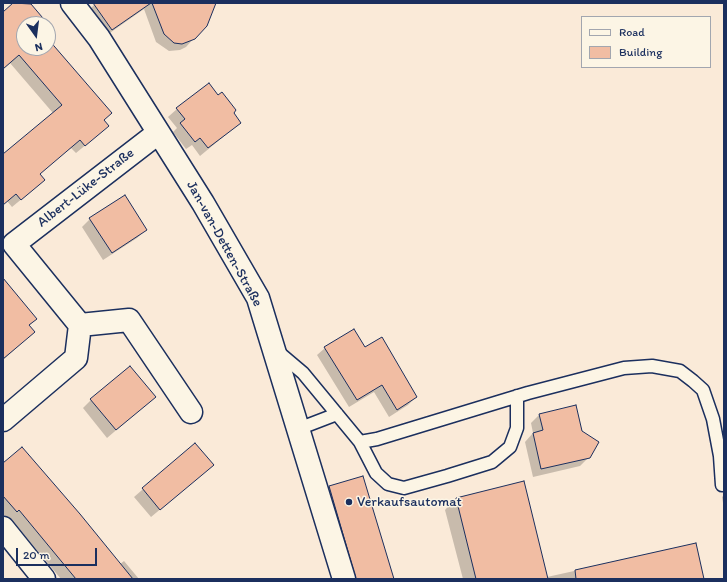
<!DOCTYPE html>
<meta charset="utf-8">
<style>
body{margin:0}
#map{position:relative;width:727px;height:582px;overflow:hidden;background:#faead8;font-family:Itim,sans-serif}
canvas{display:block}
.frame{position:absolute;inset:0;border:4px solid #1b2f5e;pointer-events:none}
.legend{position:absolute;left:581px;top:16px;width:130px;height:52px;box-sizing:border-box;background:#fcf5e5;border:1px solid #a2a6af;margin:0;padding:5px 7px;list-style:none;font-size:12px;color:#1b2f5e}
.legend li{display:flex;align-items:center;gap:8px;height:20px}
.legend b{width:20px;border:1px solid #a2a6af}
.north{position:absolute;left:16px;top:16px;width:40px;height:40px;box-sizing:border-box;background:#fcf5e5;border:1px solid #a2a6af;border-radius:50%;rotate:166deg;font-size:11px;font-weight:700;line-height:16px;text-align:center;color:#1b2f5e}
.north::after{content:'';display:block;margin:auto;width:14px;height:18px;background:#1b2f5e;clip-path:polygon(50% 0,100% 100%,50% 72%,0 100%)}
.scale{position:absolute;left:16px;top:548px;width:81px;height:18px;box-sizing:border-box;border:2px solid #1b2f5e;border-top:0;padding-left:5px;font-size:12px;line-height:14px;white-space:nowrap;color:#1b2f5e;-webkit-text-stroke:3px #fcf5e5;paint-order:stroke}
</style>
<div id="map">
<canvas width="727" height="582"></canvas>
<div class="frame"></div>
<ul class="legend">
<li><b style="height:5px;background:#fcf5e5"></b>Road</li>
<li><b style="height:11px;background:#f1bda3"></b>Building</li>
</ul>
<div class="north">N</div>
<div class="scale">20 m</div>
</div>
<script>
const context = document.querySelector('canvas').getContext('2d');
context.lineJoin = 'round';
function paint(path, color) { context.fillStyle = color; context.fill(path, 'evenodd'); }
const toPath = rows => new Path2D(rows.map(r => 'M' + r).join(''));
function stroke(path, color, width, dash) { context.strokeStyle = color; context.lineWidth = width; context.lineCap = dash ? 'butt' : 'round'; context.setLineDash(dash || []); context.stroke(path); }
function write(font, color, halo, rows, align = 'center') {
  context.font = font + ' Itim,sans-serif'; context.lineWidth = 3; context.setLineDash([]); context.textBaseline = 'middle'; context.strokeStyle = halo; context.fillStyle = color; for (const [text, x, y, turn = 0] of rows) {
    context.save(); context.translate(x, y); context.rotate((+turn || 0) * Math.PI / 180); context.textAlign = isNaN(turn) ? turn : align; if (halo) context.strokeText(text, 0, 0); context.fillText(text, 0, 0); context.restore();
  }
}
const shadow = toPath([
 [15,3,29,3,46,24,24,24,24,48,48,48,48,41,103,121,99,134,76,153,71,148,46,167,39,174,35,188,12,207,7,201,3,204,3,156,53,113,10,63,3,69,3,13],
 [96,3,215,3,206,25,186,47,180,50,169,51,156,42,144,9,104,37,87,12],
 [177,109,232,113,240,123,200,156,192,145,186,149,173,132,177,128,168,117],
 [90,219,146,230,137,238,103,260,82,227],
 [3,278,36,319,29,326,34,332,3,360],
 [325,348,365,348,416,397,408,405,389,417,374,392,349,407,317,355],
 [155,397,107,438,83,408,91,400],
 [575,406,589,457,580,466,533,477,525,442,533,433,531,423,539,415],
 [195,444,204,473,151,517,134,497],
 [3,464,120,564,124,561,139,579,61,579,10,518,8,519,3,514],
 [362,477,393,579,346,579,321,495,329,487],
 [724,495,724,509,722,497],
 [456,498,547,577,696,544,703,579,463,579,445,510]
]);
const building = toPath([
 [13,3,31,4,48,24,24,24,24,48,48,48,48,39,112,113,104,120,109,126,85,146,80,140,40,174,45,180,21,200,16,194,3,205,3,154,62,105,19,55,3,69,3,12,13,3],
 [93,3,151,3,112,30,93,3],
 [152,3,216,3,207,26,195,39,182,44,174,43,164,34,152,3],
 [209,83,218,95,222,92,236,110,234,113,241,123,208,148,200,138,195,142,180,123,185,119,176,108,209,83],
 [125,195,147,230,112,253,89,218,125,195],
 [3,278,37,319,29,325,35,332,3,359,3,278],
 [354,329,365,347,382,337,417,397,397,410,382,385,357,400,324,347,354,329],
 [130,366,156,397,116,430,90,399,130,366],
 [576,405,582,431,599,442,590,458,541,469,533,433,543,430,539,414,576,405],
 [195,443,214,465,160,510,142,488,195,443],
 [22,447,80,514,133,579,76,579,19,510,17,512,3,496,3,463,22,447],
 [363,476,375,516,394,579,356,579,329,486,363,476],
 [524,481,548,579,476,579,456,498,524,481],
 [696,543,704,579,576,579,575,570,696,543]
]);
const service = toPath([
 [277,351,303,373,360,442,377,439,528,393,624,368,652,366,680,371,693,381,703,390,713,419,720,456,722,485],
 [298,429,337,414],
 [360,442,376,473,388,484,404,488,447,476,492,462,510,447,517,428,517,396]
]);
const minor = toPath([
 [72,3,99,38,203,203,258,298,344,579],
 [80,325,129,320,191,412],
 [3,420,76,358,80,325,14,244,158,133],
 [3,528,44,579]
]);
const markers = [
 [349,502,4,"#1b2f5e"]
];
const streetNames = [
 ["Albert-Lüke-Straße",86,188,-38],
 ["Jan-van-Detten-Straße",224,244,61]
];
const poiNames = [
 ["Verkaufsautomat",357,502]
];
paint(shadow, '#0003');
paint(building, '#f1bda3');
stroke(building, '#1b2f5e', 1);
stroke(service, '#1b2f5e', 15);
stroke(minor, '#1b2f5e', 25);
stroke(service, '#fcf5e5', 12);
stroke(minor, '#fcf5e5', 22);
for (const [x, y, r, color] of markers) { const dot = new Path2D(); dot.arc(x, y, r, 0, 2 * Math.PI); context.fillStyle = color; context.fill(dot); stroke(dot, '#fcf5e5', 1.5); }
write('14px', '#1b2f5e', '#fcf5e5', streetNames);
write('14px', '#1b2f5e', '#fcf5e5', poiNames, 'left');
</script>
